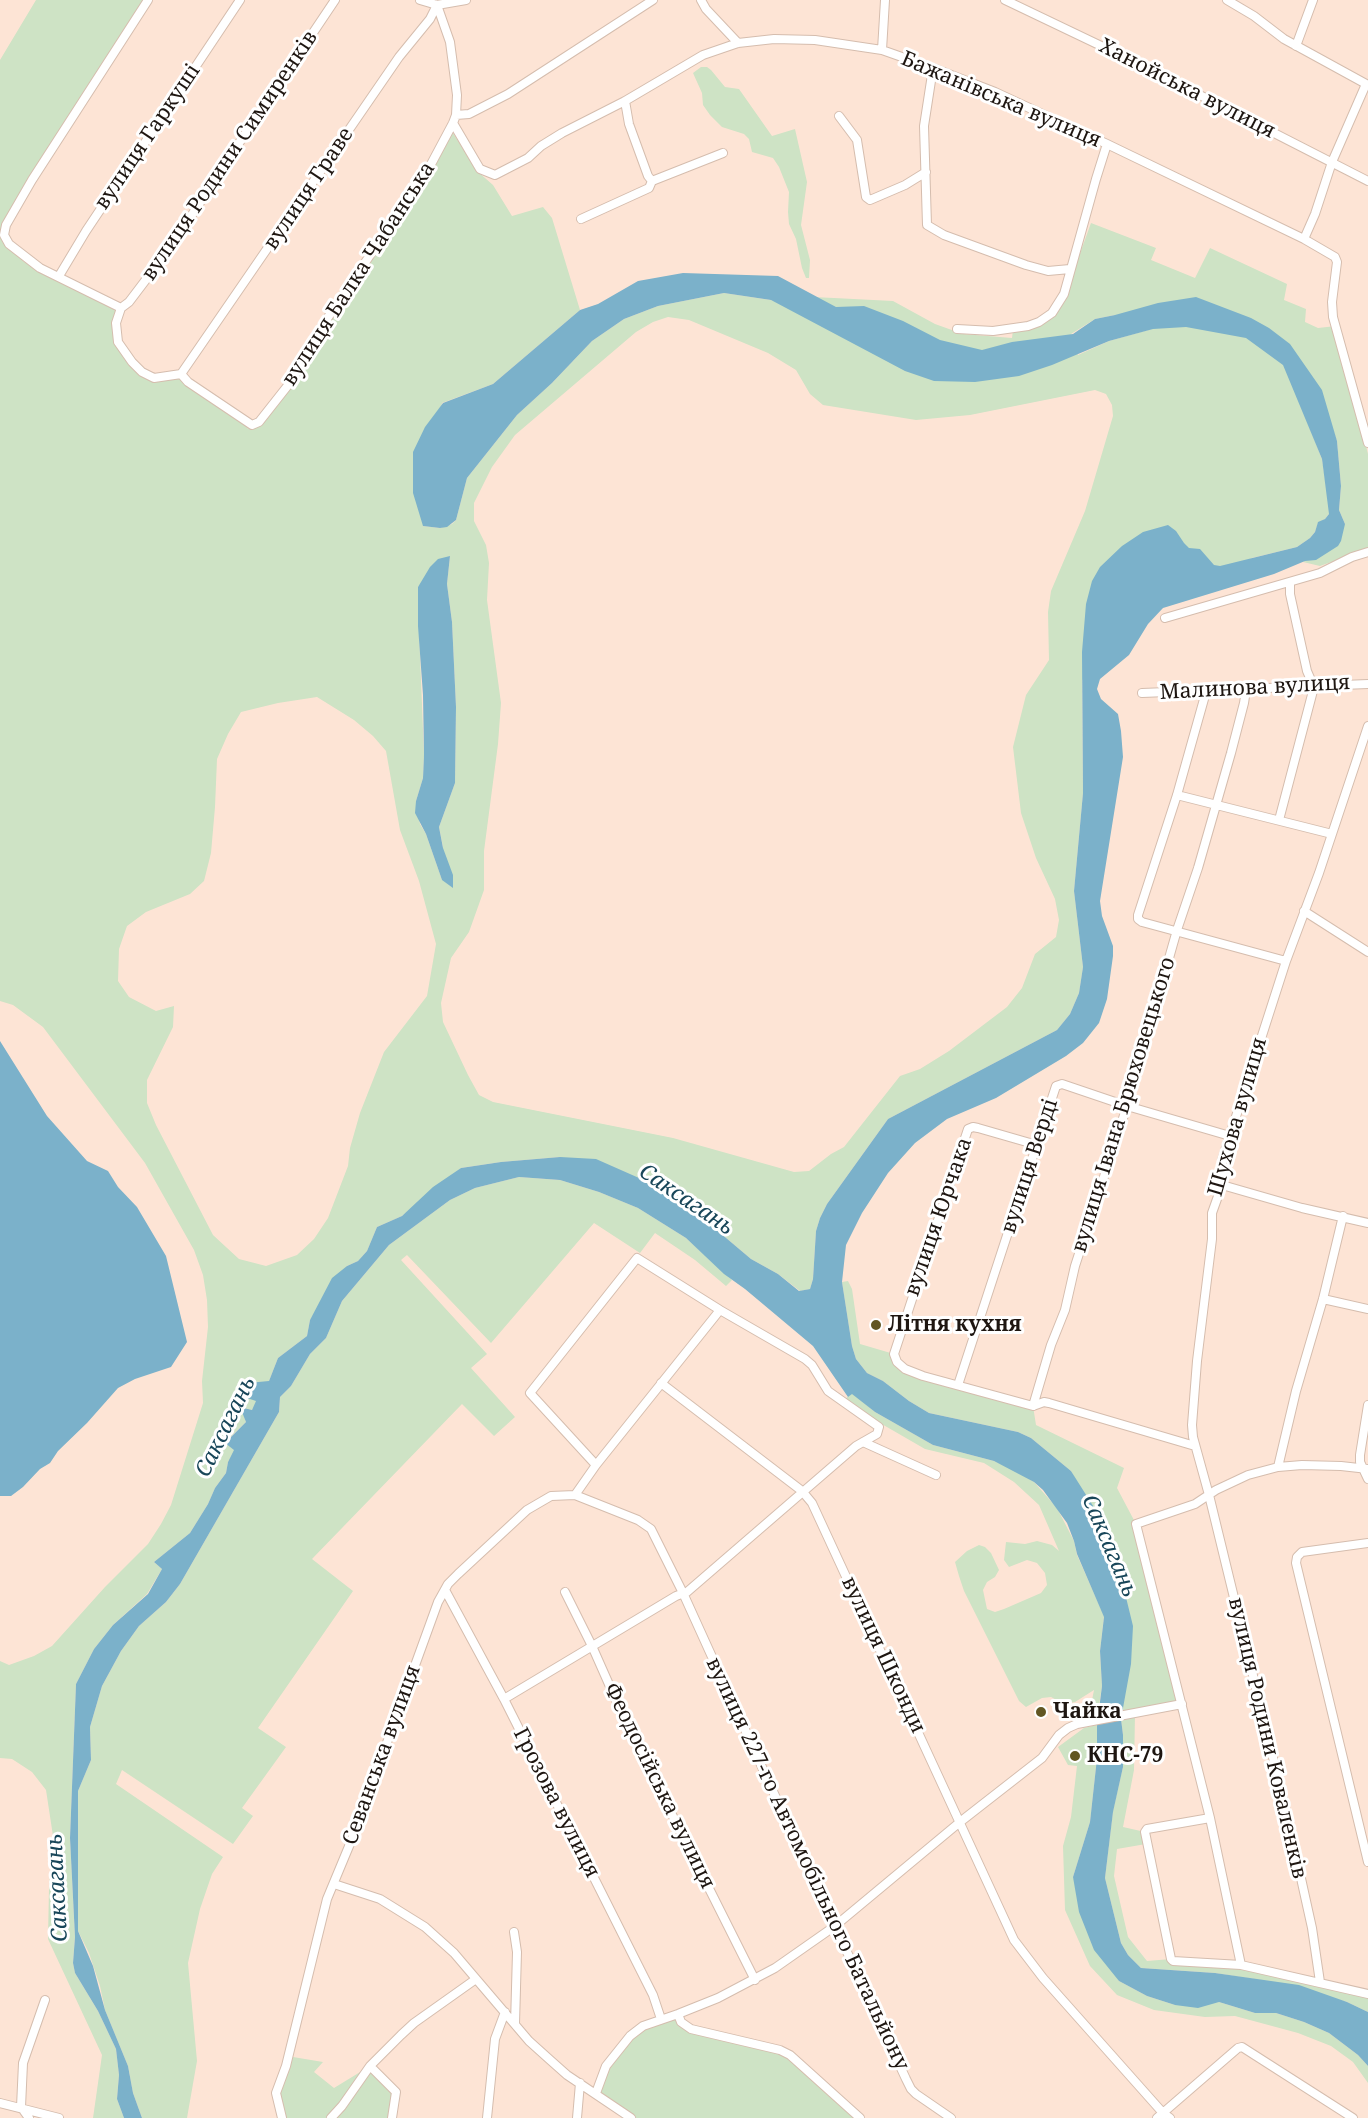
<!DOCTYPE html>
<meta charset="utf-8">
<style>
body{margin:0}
canvas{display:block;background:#fde4d5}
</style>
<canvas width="1368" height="2118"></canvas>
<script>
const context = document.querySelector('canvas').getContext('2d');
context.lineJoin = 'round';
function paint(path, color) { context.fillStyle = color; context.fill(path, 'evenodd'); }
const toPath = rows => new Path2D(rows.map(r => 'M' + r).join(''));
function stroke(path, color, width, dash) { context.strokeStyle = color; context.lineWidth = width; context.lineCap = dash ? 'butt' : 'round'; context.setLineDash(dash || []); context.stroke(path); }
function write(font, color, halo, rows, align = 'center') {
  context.font = font + ' "Noto Serif",serif'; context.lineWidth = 6; context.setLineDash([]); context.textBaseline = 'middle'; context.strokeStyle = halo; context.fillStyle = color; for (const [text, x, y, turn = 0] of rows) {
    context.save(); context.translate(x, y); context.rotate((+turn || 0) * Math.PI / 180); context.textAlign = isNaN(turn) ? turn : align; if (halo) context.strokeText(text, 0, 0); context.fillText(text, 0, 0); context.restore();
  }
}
const green = toPath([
 [36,0,148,0,6,225,7,246,23,261,38,271,112,307,116,312,114,334,141,374,151,381,175,376,182,379,186,385,199,394,246,423,247,428,252,430,261,424,451,130,477,171,493,185,512,216,543,207,552,218,580,310,493,384,442,403,423,526,440,528,452,524,456,520,467,478,517,415,552,383,592,341,624,319,658,306,724,293,771,300,779,303,792,296,834,298,893,301,935,324,963,334,1012,338,1013,330,1047,321,1061,306,1091,223,1156,248,1151,260,1195,278,1210,248,1287,284,1284,300,1306,309,1305,322,1318,328,1336,326,1368,454,1368,549,1320,566,1303,562,1345,524,1339,510,1341,486,1337,441,1329,419,1297,396,1322,459,1329,506,1329,514,1325,519,1318,523,1315,532,1310,538,1297,547,1252,558,1243,563,1191,572,1082,680,1083,793,1074,891,1083,967,1079,993,1070,1014,1057,1030,888,1119,827,1204,820,1218,816,1231,813,1279,810,1289,800,1291,778,1274,751,1259,719,1232,560,1157,501,1162,461,1168,402,1216,377,1227,367,1251,358,1261,347,1266,310,1320,307,1336,278,1358,269,1381,252,1410,241,1407,246,1422,225,1442,235,1450,228,1462,226,1473,215,1488,208,1504,190,1533,154,1562,162,1569,147,1594,113,1625,94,1649,76,1684,70,1838,75,1937,73,1963,75,1973,98,2011,116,2049,119,2075,117,2099,124,2118,93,2118,102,2055,48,1939,49,1888,53,1836,46,1790,32,1772,12,1759,0,1758,0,1661,9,1665,34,1656,52,1646,105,1587,148,1544,161,1524,171,1505,203,1403,202,1381,208,1327,207,1300,203,1275,194,1250,145,1163,43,1027,13,1005,0,1001,0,60],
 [1115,315,1148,330,1109,341,1078,355,1071,334,1095,319],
 [668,317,689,320,768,353,796,370,810,394,823,405,916,420,970,415,1095,390,1106,394,1112,405,1113,416,1085,511,1051,591,1048,612,1049,660,1026,695,1013,747,1021,813,1036,858,1055,899,1059,920,1056,937,1035,954,1022,988,1007,1007,949,1051,920,1069,900,1076,844,1147,831,1154,809,1171,794,1172,673,1138,493,1102,479,1095,468,1075,443,1022,441,1003,451,958,469,932,484,890,484,851,498,744,501,703,487,600,489,563,486,545,474,521,474,503,492,467,515,435,636,332,653,322],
 [450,556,447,584,452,622,456,707,455,783,439,827,443,847,442,880,426,834,420,824,416,801,423,778,424,755,418,605,418,587],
 [317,697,354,720,373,736,386,751,400,830,419,881,436,944,427,996,384,1052,360,1113,350,1148,348,1166,328,1218,314,1239,297,1255,266,1266,239,1259,213,1235,156,1125,147,1103,147,1080,173,1027,174,1006,156,1011,129,997,118,981,119,949,127,926,146,912,190,894,204,881,211,853,215,807,217,759,228,734,241,712,278,703],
 [701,67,707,67,711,70,725,87,739,89,772,136,795,129,807,182,801,225,810,260,809,278,806,278,802,268,796,239,789,224,788,212,789,192,779,167,773,158,752,152,749,139,744,134,722,127,710,115,703,105,702,93,693,73],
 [519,1177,560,1180,599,1192,638,1208,686,1238,732,1280,726,1286,695,1260,655,1233,640,1253,594,1223,491,1343,407,1255,401,1260,487,1354,471,1368,515,1417,494,1436,462,1404,312,1559,353,1591,258,1728,286,1747,242,1808,253,1816,233,1844,122,1770,116,1784,223,1857,212,1874,200,1909,188,1963,197,2061,187,2118,142,2118,133,2093,128,2066,105,2010,100,1986,89,1953,78,1931,78,1791,91,1760,90,1727,102,1686,121,1651,139,1626,166,1602,180,1584,279,1412,280,1397,291,1386,310,1354,326,1338,342,1301,389,1245,450,1200,475,1188],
 [848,1281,852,1289,860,1344,894,1354,905,1369,1033,1406,1036,1425,1124,1468,1117,1488,1136,1524,1182,1704,1135,1714,1134,1770,1123,1827,1145,1832,1146,1844,1117,1849,1114,1876,1128,1937,1147,1961,1171,1959,1241,1965,1368,1994,1368,2012,1347,2002,1254,1979,1215,1973,1141,1968,1128,1955,1121,1943,1105,1878,1113,1811,1123,1767,1123,1735,1121,1719,1122,1581,1102,1531,1071,1471,1031,1438,1018,1432,929,1413,909,1401,883,1381,867,1373,856,1359,852,1346,842,1282],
 [852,1393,875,1412,933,1445,994,1461,1016,1471,1034,1482,1057,1508,1074,1541,1077,1555,1104,1616,1100,1651,1102,1686,1098,1712,1092,1700,1094,1690,1075,1702,1064,1704,1051,1697,1042,1698,1026,1707,1019,1701,964,1591,959,1576,955,1562,967,1551,979,1545,985,1547,991,1553,999,1570,995,1577,987,1582,983,1590,987,1609,995,1612,1004,1609,1041,1593,1047,1585,1045,1573,1037,1563,1027,1560,1009,1567,1004,1560,1006,1542,1025,1544,1037,1541,1052,1545,1059,1551,1039,1505,1014,1482,984,1463,925,1449,880,1423,844,1400],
 [1097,1725,1097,1758,1090,1822,1073,1877,1119,1981,1147,1996,1175,2005,1219,2002,1255,2013,1276,2013,1304,2022,1329,2033,1358,2055,1368,2066,1368,2083,1353,2062,1331,2046,1298,2033,1235,2016,1205,2017,1154,2010,1117,1995,1090,1966,1065,1910,1063,1846,1071,1817,1077,1766,1068,1765,1058,1747,1084,1728],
 [678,2014,686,2027,780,2050,860,2118,631,2118,596,2093,602,2075,630,2036],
 [287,2056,323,2062,314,2072,334,2088,370,2066,396,2092,392,2118,282,2118,278,2087]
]);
const water = toPath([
 [683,273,778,276,836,307,864,306,903,321,940,340,982,350,1012,342,1073,334,1095,319,1115,315,1158,303,1196,297,1251,318,1269,328,1290,344,1322,390,1337,441,1341,486,1339,510,1345,524,1341,541,1338,546,1316,560,1305,561,1274,574,1163,608,1148,624,1129,655,1100,679,1097,689,1101,699,1118,714,1121,731,1123,757,1100,901,1102,916,1113,946,1113,956,1107,999,1099,1023,1083,1043,1066,1056,996,1098,947,1119,915,1143,888,1173,862,1213,846,1245,842,1282,852,1346,856,1359,867,1373,883,1381,909,1401,929,1413,1018,1432,1031,1438,1071,1471,1095,1509,1107,1549,1122,1581,1133,1626,1131,1664,1121,1719,1123,1735,1123,1767,1113,1812,1105,1878,1121,1943,1128,1955,1141,1968,1215,1973,1299,1985,1347,2002,1368,2012,1368,2066,1358,2055,1329,2033,1304,2022,1276,2013,1255,2013,1219,2002,1198,2008,1175,2005,1147,1996,1119,1981,1094,1950,1079,1912,1073,1877,1090,1822,1097,1758,1097,1725,1102,1686,1100,1651,1104,1617,1077,1554,1074,1541,1067,1523,1043,1490,1034,1482,994,1461,933,1445,875,1412,852,1394,848,1397,813,1346,745,1289,724,1274,686,1238,638,1208,599,1192,560,1180,519,1177,475,1188,450,1200,389,1245,342,1301,326,1338,310,1354,291,1386,280,1397,279,1412,180,1584,166,1602,139,1626,121,1651,102,1686,90,1727,91,1760,78,1791,78,1931,93,1966,105,2010,128,2066,133,2093,142,2118,124,2118,117,2099,119,2075,116,2049,98,2011,75,1973,73,1963,75,1937,70,1838,76,1684,94,1649,113,1625,148,1594,162,1569,154,1562,190,1533,208,1504,215,1488,226,1473,228,1462,234,1450,225,1443,246,1422,240,1407,252,1410,256,1401,244,1397,248,1383,269,1381,278,1358,307,1336,310,1320,332,1278,347,1266,358,1261,367,1251,377,1227,402,1216,433,1187,461,1168,501,1162,560,1157,596,1159,639,1178,719,1232,751,1259,778,1274,799,1291,810,1289,813,1279,816,1231,820,1218,827,1204,888,1119,1057,1030,1070,1014,1079,993,1083,967,1074,891,1083,793,1082,652,1086,604,1092,581,1100,567,1122,546,1143,532,1168,525,1176,531,1184,543,1189,548,1200,549,1214,565,1220,566,1297,547,1310,538,1315,532,1318,522,1325,519,1329,514,1322,459,1283,365,1246,338,1186,327,1153,329,1109,341,1052,365,1019,376,975,382,934,381,905,371,771,300,724,293,658,306,624,319,592,341,552,383,517,415,467,478,456,520,447,527,440,528,423,526,413,493,413,452,425,427,443,403,493,384,580,310,598,304,638,281],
 [450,556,447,584,452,622,456,707,455,783,439,827,443,848,453,875,453,888,442,880,426,834,415,813,416,801,423,778,424,755,423,695,418,626,418,587,430,567,438,559],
 [0,1041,47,1116,87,1161,108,1171,118,1187,137,1207,166,1256,187,1342,171,1367,135,1379,118,1388,87,1423,58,1451,50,1463,40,1469,23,1487,11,1496,0,1496]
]);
const minor = toPath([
 [148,0,32,180,6,225,4,235,9,244,40,268,121,308,116,323,118,342,132,362,142,372,154,378,181,374,188,382,252,425,259,422,289,384,316,335,429,168,453,123,456,115,457,95,450,42,437,5],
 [420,0,437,5,466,0],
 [701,0,706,9,738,43],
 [1005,0,1141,65,1368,181],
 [1227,0,1254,16,1284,39,1368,85],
 [1296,46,1313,0],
 [882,50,885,0],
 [933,68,924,126,927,225,944,235,1026,265,1048,271,1070,269],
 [625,101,629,124,648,176,652,181],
 [456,115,469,114,508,94,653,0],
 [839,116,857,140,866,197,870,200,905,185,926,172],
 [453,123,480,169,495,175,528,158,541,146,562,133,625,101,703,55,738,43,774,39,815,40,882,50,933,68,995,92,1107,144,1304,239,1335,257,1337,262,1332,302,1333,317,1368,443],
 [581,219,649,188,652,181,723,153],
 [1304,239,1315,214,1332,162,1366,84],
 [59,276,86,231,240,0],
 [121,308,129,302,173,244,227,161,335,0],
 [957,329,993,331,1028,326,1039,322,1052,313,1064,294,1096,179,1107,144],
 [181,374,399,57,430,19,437,5],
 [1165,618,1320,573,1352,557,1368,552],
 [1206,692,1177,795,1138,915,1138,919,1142,922,1286,961],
 [1142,693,1368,684],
 [1177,795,1332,834],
 [1279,820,1314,687,1307,671,1290,594,1290,582],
 [1304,911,1368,952],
 [1037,1145,978,1128,973,1127,968,1129,894,1354,897,1362,905,1369,923,1376,1033,1406,1044,1402,1049,1403,1195,1446],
 [1222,1185,1302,1208,1368,1223],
 [1323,1299,1368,1309],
 [661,1383,802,1491,812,1503,1014,1940,1043,1978,1163,2113,1170,2118],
 [958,1385,1056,1086,1062,1084,1127,1106,1230,1136],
 [1368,1405,1360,1455,1360,1462,1368,1479],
 [1033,1406,1051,1345,1065,1310,1075,1266,1127,1106,1177,930,1198,868,1231,753,1244,703,1246,690],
 [863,1442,936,1475],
 [1278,1467,1296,1391,1323,1299,1343,1216],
 [575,1495,638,1520,651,1529,683,1593,801,1853,906,2079,911,2089,916,2094,951,2118],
 [1368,1543,1302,1552,1297,1557,1296,1563,1368,1862],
 [445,1590,504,1699,653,1995,661,2019],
 [565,1592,592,1646,627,1725,755,1980],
 [504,1699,676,1596,687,1592,856,1446,877,1434,879,1427,828,1391,812,1365,805,1359,720,1310,637,1258,530,1393,596,1465],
 [1210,1818,1147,1829,1145,1832,1171,1959,1173,1961,1241,1965,1368,1994],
 [334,1884,380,1899,425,1927,454,1953,529,2041,549,2059,567,2075,631,2118],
 [514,1932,517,1952,515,2024],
 [1241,1965,1210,1818,1136,1524,1195,1504,1216,1490,1248,1475,1278,1467,1302,1465,1341,1466,1368,1469],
 [1320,1982,1312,1928,1287,1815,1209,1495,1193,1437,1192,1425,1197,1361,1212,1239,1212,1213,1222,1185,1222,1160,1286,961,1319,873,1368,726],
 [678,2014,681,2022,691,2029,780,2050,790,2055,860,2118],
 [370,2066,396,2092,392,2118],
 [596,2093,606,2066,630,2036,643,2026,678,2014,718,1998,775,1968,835,1926,960,1822,1042,1758,1059,1735,1068,1728,1077,1724,1182,1704],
 [0,2103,59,2118],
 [29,2118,21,2107,23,2063,45,2000],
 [282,2118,276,2093,286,2066,327,1899,352,1839,438,1602,448,1584,458,1574,527,1510,551,1496,575,1495,596,1465,720,1310],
 [331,2118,342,2106,370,2066,401,2035,414,2023,476,1979],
 [487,2118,495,2039,505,2012],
 [577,2118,580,2083],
 [1157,2118,1238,2048,1242,2047,1353,2118]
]);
const markers = [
 [876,1325,6,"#625622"],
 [1041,1712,6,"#625622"],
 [1075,1756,6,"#625622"]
];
const streetNames = [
 ["Ханойська вулиця",1187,89,27],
 ["Бажанівська вулиця",1001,100,23],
 ["вулиця Гаркуші",148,137,-56],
 ["вулиця Родини Симиренків",230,156,-56],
 ["вулиця Граве",309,189,-56],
 ["вулиця Балка Чабанська",359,274,-57],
 ["Малинова вулиця",1255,688,-3],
 ["вулиця Івана Брюховецького",1124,1105,-73],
 ["Шухова вулиця",1238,1117,-74],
 ["вулиця Верді",1030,1166,-72],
 ["вулиця Юрчака",939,1217,-71],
 ["вулиця Шконди",883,1655,65],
 ["вулиця Родини Коваленків",1267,1738,77],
 ["Севанська вулиця",382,1755,-70],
 ["Феодосійська вулиця",659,1786,64],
 ["Грозова вулиця",556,1803,63],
 ["вулиця 227-го Автомобільного Батальйону",807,1864,65]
];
const poiNames = [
 ["Літня кухня",888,1325],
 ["Чайка",1053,1712],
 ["КНС-79",1087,1756]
];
const waterNames = [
 ["Саксагань",686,1200,34],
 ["Саксагань",226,1427,-64],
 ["Саксагань",1109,1546,67],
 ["Саксагань",58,1888,-93]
];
paint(green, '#cee3c5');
paint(water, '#7bb1ca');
stroke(minor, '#d5bdae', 10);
stroke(minor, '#fff', 8);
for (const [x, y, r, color] of markers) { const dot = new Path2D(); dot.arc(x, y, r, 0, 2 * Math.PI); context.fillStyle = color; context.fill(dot); stroke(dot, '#fff', 2); }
write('21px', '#1e1611', '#fff', streetNames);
write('bold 21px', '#1e1611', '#fff', poiNames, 'left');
write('italic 22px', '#184659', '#fff', waterNames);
</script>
